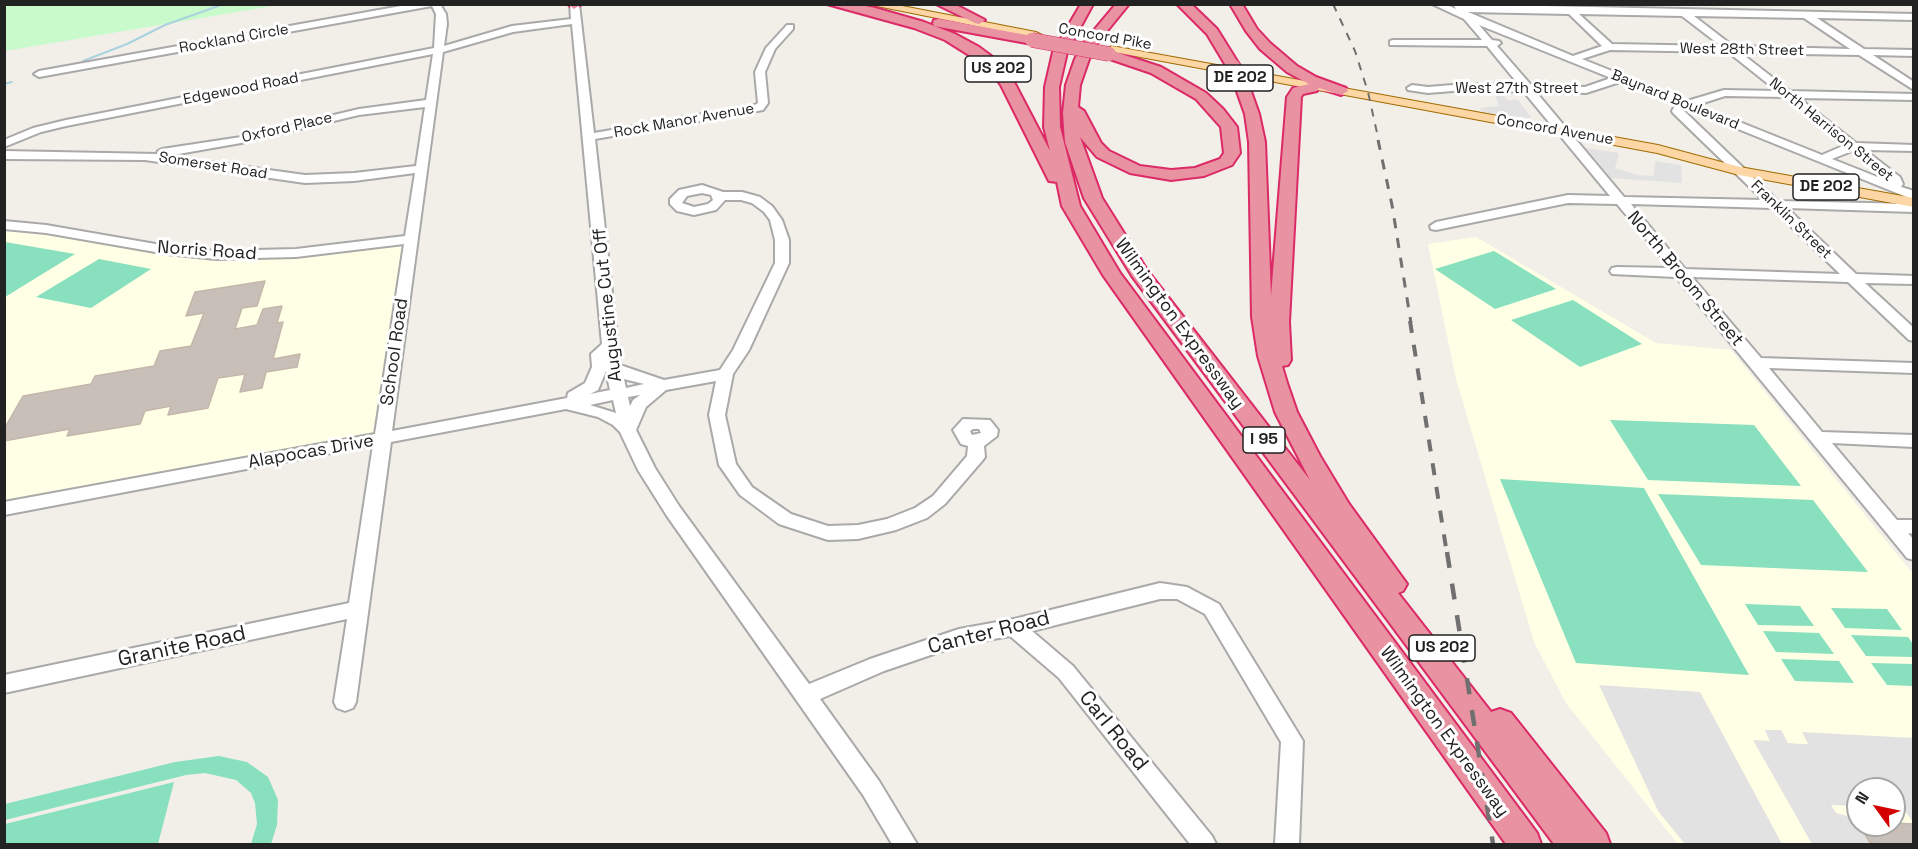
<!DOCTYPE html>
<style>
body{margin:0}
#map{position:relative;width:1918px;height:849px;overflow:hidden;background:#f2efe9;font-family:"Space Grotesk",sans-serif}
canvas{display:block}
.frame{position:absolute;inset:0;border:6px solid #222;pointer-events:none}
.north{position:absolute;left:1846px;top:777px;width:60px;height:60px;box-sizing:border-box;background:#fff;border:2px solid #a7a7a7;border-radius:50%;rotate:303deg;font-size:16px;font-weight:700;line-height:24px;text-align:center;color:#222}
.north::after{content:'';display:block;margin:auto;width:21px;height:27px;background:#d40000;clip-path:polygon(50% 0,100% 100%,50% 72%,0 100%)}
</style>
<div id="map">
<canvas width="1918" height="849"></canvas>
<div class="frame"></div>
<div class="north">N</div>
</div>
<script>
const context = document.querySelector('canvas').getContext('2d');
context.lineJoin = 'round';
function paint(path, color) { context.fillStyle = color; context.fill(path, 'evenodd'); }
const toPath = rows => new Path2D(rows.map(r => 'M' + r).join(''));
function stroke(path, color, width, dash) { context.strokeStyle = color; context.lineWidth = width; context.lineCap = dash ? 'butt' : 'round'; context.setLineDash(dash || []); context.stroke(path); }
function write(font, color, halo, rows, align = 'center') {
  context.font = font + ' "Space Grotesk",sans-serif'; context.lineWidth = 6; context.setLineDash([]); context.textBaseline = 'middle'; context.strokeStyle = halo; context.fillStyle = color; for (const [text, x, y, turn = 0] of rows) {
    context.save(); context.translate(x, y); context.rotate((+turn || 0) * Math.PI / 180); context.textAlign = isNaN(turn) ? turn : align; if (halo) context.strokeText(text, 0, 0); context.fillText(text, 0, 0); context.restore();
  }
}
const education = toPath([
 [4,225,167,250,253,255,410,239,383,439,5,509],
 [1476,237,1656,343,1731,350,1913,574,1913,844,1678,844,1566,703,1534,642,1456,379,1428,244],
 [1858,789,1894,789,1894,825,1858,825]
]);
const park = toPath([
 [5,4,279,4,279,5,5,51]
]);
const pitch = toPath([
 [5,242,75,254,5,297],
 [1494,251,1556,289,1495,309,1435,269],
 [99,259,151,269,91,308,36,297],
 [1573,300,1642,344,1580,367,1511,320],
 [1610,420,1754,425,1801,486,1648,480],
 [1500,479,1644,488,1749,675,1576,663],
 [1658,494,1813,500,1868,572,1701,565],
 [1745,604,1800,606,1814,626,1758,625],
 [1831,608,1887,609,1902,630,1845,628],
 [1763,631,1819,633,1834,654,1776,652],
 [1851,635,1908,637,1913,644,1913,657,1866,656],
 [1781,659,1839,661,1854,683,1795,681],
 [1871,663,1913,664,1913,686,1887,685],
 [219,756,247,762,268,777,278,800,277,825,271,844,251,844,257,824,255,803,251,793,236,780,205,773,186,775,5,820,5,804,175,762],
 [174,782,158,844,5,844,5,824]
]);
const parking = toPath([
 [1494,92,1509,92,1511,95,1504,95,1507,100,1518,100,1532,118,1484,114,1480,108,1499,106],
 [1586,148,1619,153,1615,168,1637,175,1654,176,1655,161,1681,165,1682,183,1611,178],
 [1599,685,1700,692,1782,844,1685,844,1658,811],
 [1765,730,1781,730,1788,743,1801,744,1808,744,1802,732,1913,738,1913,822,1903,808,1894,807,1894,789,1858,789,1858,806,1831,805,1836,813,1855,818,1870,844,1812,844,1753,740,1770,741]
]);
const stream = toPath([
 [83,61,127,44,165,25,224,4],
 [4,84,12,82]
]);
const building = toPath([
 [265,281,257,306,242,308,235,329,257,325,263,309,282,306,277,323,283,322,273,359,300,354,297,367,266,372,262,388,240,392,245,374,218,378,208,408,168,415,171,406,145,411,140,424,67,436,70,429,4,441,4,429,23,396,91,384,95,376,154,366,160,351,191,346,204,313,186,316,195,292,265,281],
 [1894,823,1914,824,1914,844,1871,844,1859,825,1894,823]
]);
const minor = toPath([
 [412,4,440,4,446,14,447,24,444,46,512,26,571,19,570,4,579,4,594,133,755,105,758,103,755,72,766,48,787,25,793,25,793,29,775,49,765,72,768,103,763,110,595,139,620,365,664,380,720,370,733,350,775,263,775,240,770,220,764,212,752,203,741,200,725,200,716,210,694,215,677,211,670,204,670,199,679,190,702,185,723,192,742,192,760,197,772,206,782,220,789,240,789,263,749,350,733,374,725,415,736,464,752,487,791,514,828,526,858,525,887,519,915,508,933,496,967,456,968,446,961,444,953,430,963,419,990,420,998,430,997,436,984,446,985,457,982,461,945,504,927,518,896,530,858,539,828,540,779,524,740,495,719,465,709,415,716,381,666,390,646,407,636,430,655,468,679,506,809,684,870,659,959,629,1014,619,1160,583,1187,587,1219,604,1303,741,1299,844,1275,844,1281,742,1205,614,1177,599,1160,599,1032,631,1073,666,1212,836,1216,844,1190,844,1059,678,1010,636,960,645,884,671,820,699,879,781,917,844,892,844,863,795,667,516,638,470,620,432,613,425,598,417,566,409,391,442,356,702,353,708,345,711,337,708,334,702,347,619,4,693,4,675,349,603,373,445,4,515,4,502,375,434,404,244,296,257,216,259,167,254,46,233,4,229,4,221,46,225,167,246,216,251,296,249,405,236,415,173,354,181,305,183,145,160,4,159,4,151,157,154,158,151,162,149,241,137,359,109,426,100,433,54,66,126,41,132,4,147,4,140,33,128,66,120,434,48,436,14,432,6,39,77,34,74,39,71,412,4],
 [572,24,602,344,591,354,592,367,585,383,568,393,567,398,392,431,443,52,513,32,572,24],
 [425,107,416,166,354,173,305,175,167,156,241,143,359,115,425,107],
 [702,193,711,195,713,200,708,204,694,207,682,203,687,196,702,193],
 [606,371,610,390,590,394,598,390,606,371],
 [624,379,644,384,626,388,624,379],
 [640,395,633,400,630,406,628,397,640,395],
 [613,400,616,413,590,405,613,400],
 [973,429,979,429,981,433,972,435,970,431,973,429],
 [1432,4,1445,4,1456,9,1453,4,1914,14,1914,20,1817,18,1864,49,1914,50,1914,56,1873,55,1914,82,1914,90,1859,55,1741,53,1790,91,1914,94,1914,100,1799,98,1856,143,1914,145,1914,151,1865,150,1900,177,1903,184,1901,187,1914,191,1914,200,1686,108,1683,110,1778,201,1914,204,1914,212,1787,208,1856,274,1914,276,1914,284,1865,283,1914,328,1914,341,1909,340,1848,282,1692,277,1761,358,1914,363,1914,373,1769,368,1822,432,1914,435,1914,447,1832,443,1897,520,1914,520,1914,534,1908,533,1914,540,1914,560,1907,558,1885,531,1676,277,1612,274,1610,271,1612,268,1617,267,1670,268,1617,204,1568,203,1436,230,1431,229,1430,226,1436,222,1568,195,1610,196,1524,92,1465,90,1428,93,1408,90,1407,88,1412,85,1428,87,1465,84,1519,85,1487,46,1390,45,1390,41,1393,40,1482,40,1464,19,1432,4],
 [1468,12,1569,14,1602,46,1573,56,1468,12],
 [1579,14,1682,16,1721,46,1612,44,1579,14],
 [1694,16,1804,18,1850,49,1733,46,1694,16],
 [1479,25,1611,78,1585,87,1531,85,1497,46,1501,43,1499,41,1492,40,1479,25],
 [1610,50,1728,52,1777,91,1724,90,1687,101,1582,59,1610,50],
 [1620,82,1676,104,1672,111,1673,113,1763,200,1624,197,1536,92,1586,93,1620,82],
 [1725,96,1785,97,1845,145,1822,155,1697,105,1725,96],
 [1852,151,1890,181,1890,182,1832,159,1852,151],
 [1631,204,1772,208,1840,274,1685,269,1631,204]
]);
const major = toPath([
 [867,4,892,4,1036,32,1042,35,1036,38,867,4],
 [1112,46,1658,145,1740,167,1914,198,1914,207,1739,175,1657,153,1108,51,1106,49,1112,46]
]);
const highway = toPath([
 [568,4,580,4,580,5,574,9,568,4],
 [827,4,856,4,875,8,924,22,955,34,979,47,998,61,1015,84,1050,151,1044,127,1045,87,1053,52,1081,4,1093,4,1067,52,1059,87,1060,127,1080,206,1120,273,1537,833,1541,844,1506,844,1103,275,1062,206,1057,182,1049,181,1001,85,988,67,945,40,914,28,827,4],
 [936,4,954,4,985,20,979,24,975,23,936,4],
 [1116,4,1129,4,1098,42,1089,59,1080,85,1078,107,1084,111,1101,143,1109,151,1140,166,1171,170,1195,168,1220,159,1224,153,1221,127,1196,99,1151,73,1104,57,1102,54,1109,50,1161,67,1206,93,1223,109,1237,127,1240,153,1232,165,1204,176,1171,180,1130,173,1097,157,1080,137,1102,198,1147,270,1310,480,1275,412,1258,356,1252,317,1249,142,1245,114,1234,83,1241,79,1248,83,1259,114,1265,142,1271,296,1287,97,1293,88,1309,84,1287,72,1260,49,1246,31,1230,4,1242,4,1257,29,1270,43,1297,66,1316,77,1346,88,1348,91,1341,95,1319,88,1317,91,1303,94,1301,97,1289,322,1291,360,1288,365,1282,366,1287,383,1297,412,1320,456,1349,504,1407,584,1403,591,1398,593,1491,712,1500,709,1511,713,1606,833,1610,844,1554,844,1132,276,1084,198,1065,142,1063,113,1066,85,1075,59,1085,41,1116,4],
 [1177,4,1191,4,1217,29,1240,66,1238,69,1228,69,1207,34,1177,4],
 [939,19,1032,36,1039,40,1032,44,934,26,933,23,934,20,939,19]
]);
const railFar3 = toPath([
 [1333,4,1355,51,1368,92,1379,142]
]);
const railFar2 = toPath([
 [1378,140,1392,205,1411,323]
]);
const railFar1 = toPath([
 [1410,321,1447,554]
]);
const rail = toPath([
 [1447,552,1493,844]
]);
const highwayBridge = toPath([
 [1032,40,1109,54],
 [1233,66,1241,83]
]);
const farStreetnames = [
 ["Concord Pike",1105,37,10],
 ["Rockland Circle",234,39,-10],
 ["West 28th Street",1742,50,1],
 ["Edgewood Road",241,89,-11],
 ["West 27th Street",1517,89],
 ["Baynard Boulevard",1675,100,22],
 ["Rock Manor Avenue",684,121,-10],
 ["Oxford Place",287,128,-13],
 ["Concord Avenue",1555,130,10],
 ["North Harrison Street",1831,130,39],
 ["Somerset Road",213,166,9],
 ["Franklin Street",1791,220,44]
];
const shields = [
 [998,69,66],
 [1240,78,66],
 [1826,187,66],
 [1264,440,42],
 [1442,648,66]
];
const shieldNames = [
 ["US 202",998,69],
 ["DE 202",1240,78],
 ["DE 202",1826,187],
 ["I 95",1264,440],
 ["US 202",1442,648]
];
const streetNames = [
 ["Norris Road",207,251,4],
 ["North Broom Street",1685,279,50],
 ["Augustine Cut Off",608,305,-96],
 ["Wilmington Expressway",1179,324,54],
 ["School Road",395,352,-82],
 ["Alapocas Drive",311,452,-10],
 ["Wilmington Expressway",1444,732,54]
];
const nearStreetnames = [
 ["Canter Road",989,633,-14],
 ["Granite Road",182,647,-12],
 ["Carl Road",1113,731,51]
];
paint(education, '#ffffe5');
paint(park, '#c8facc');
paint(pitch, '#88e0be');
paint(parking, '#e2e2e2');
stroke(stream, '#aad3df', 2);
paint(building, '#c7bfb8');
stroke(building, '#c4b6ab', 1.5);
stroke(minor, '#a9a9a9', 4);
stroke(major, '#a06b00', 2);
stroke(highway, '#dc2a67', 4);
paint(minor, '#fff');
paint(major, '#fcd6a4');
paint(highway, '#e892a2');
stroke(railFar3, '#707070', 2, [8, 8]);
stroke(railFar2, '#707070', 3, [10, 10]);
stroke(railFar1, '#707070', 4, [12, 12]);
stroke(rail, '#707070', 4.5, [16, 16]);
stroke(highwayBridge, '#dc2a67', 15, []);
stroke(highwayBridge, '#e892a2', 14);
write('15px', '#222', '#fff', farStreetnames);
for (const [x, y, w] of shields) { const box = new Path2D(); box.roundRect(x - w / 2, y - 13, w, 26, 4.5); context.fillStyle = '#fff'; context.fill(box); stroke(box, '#222', 1.5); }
write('bold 16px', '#222', null, shieldNames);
write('18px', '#222', '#fff', streetNames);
write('21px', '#222', '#fff', nearStreetnames);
</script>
